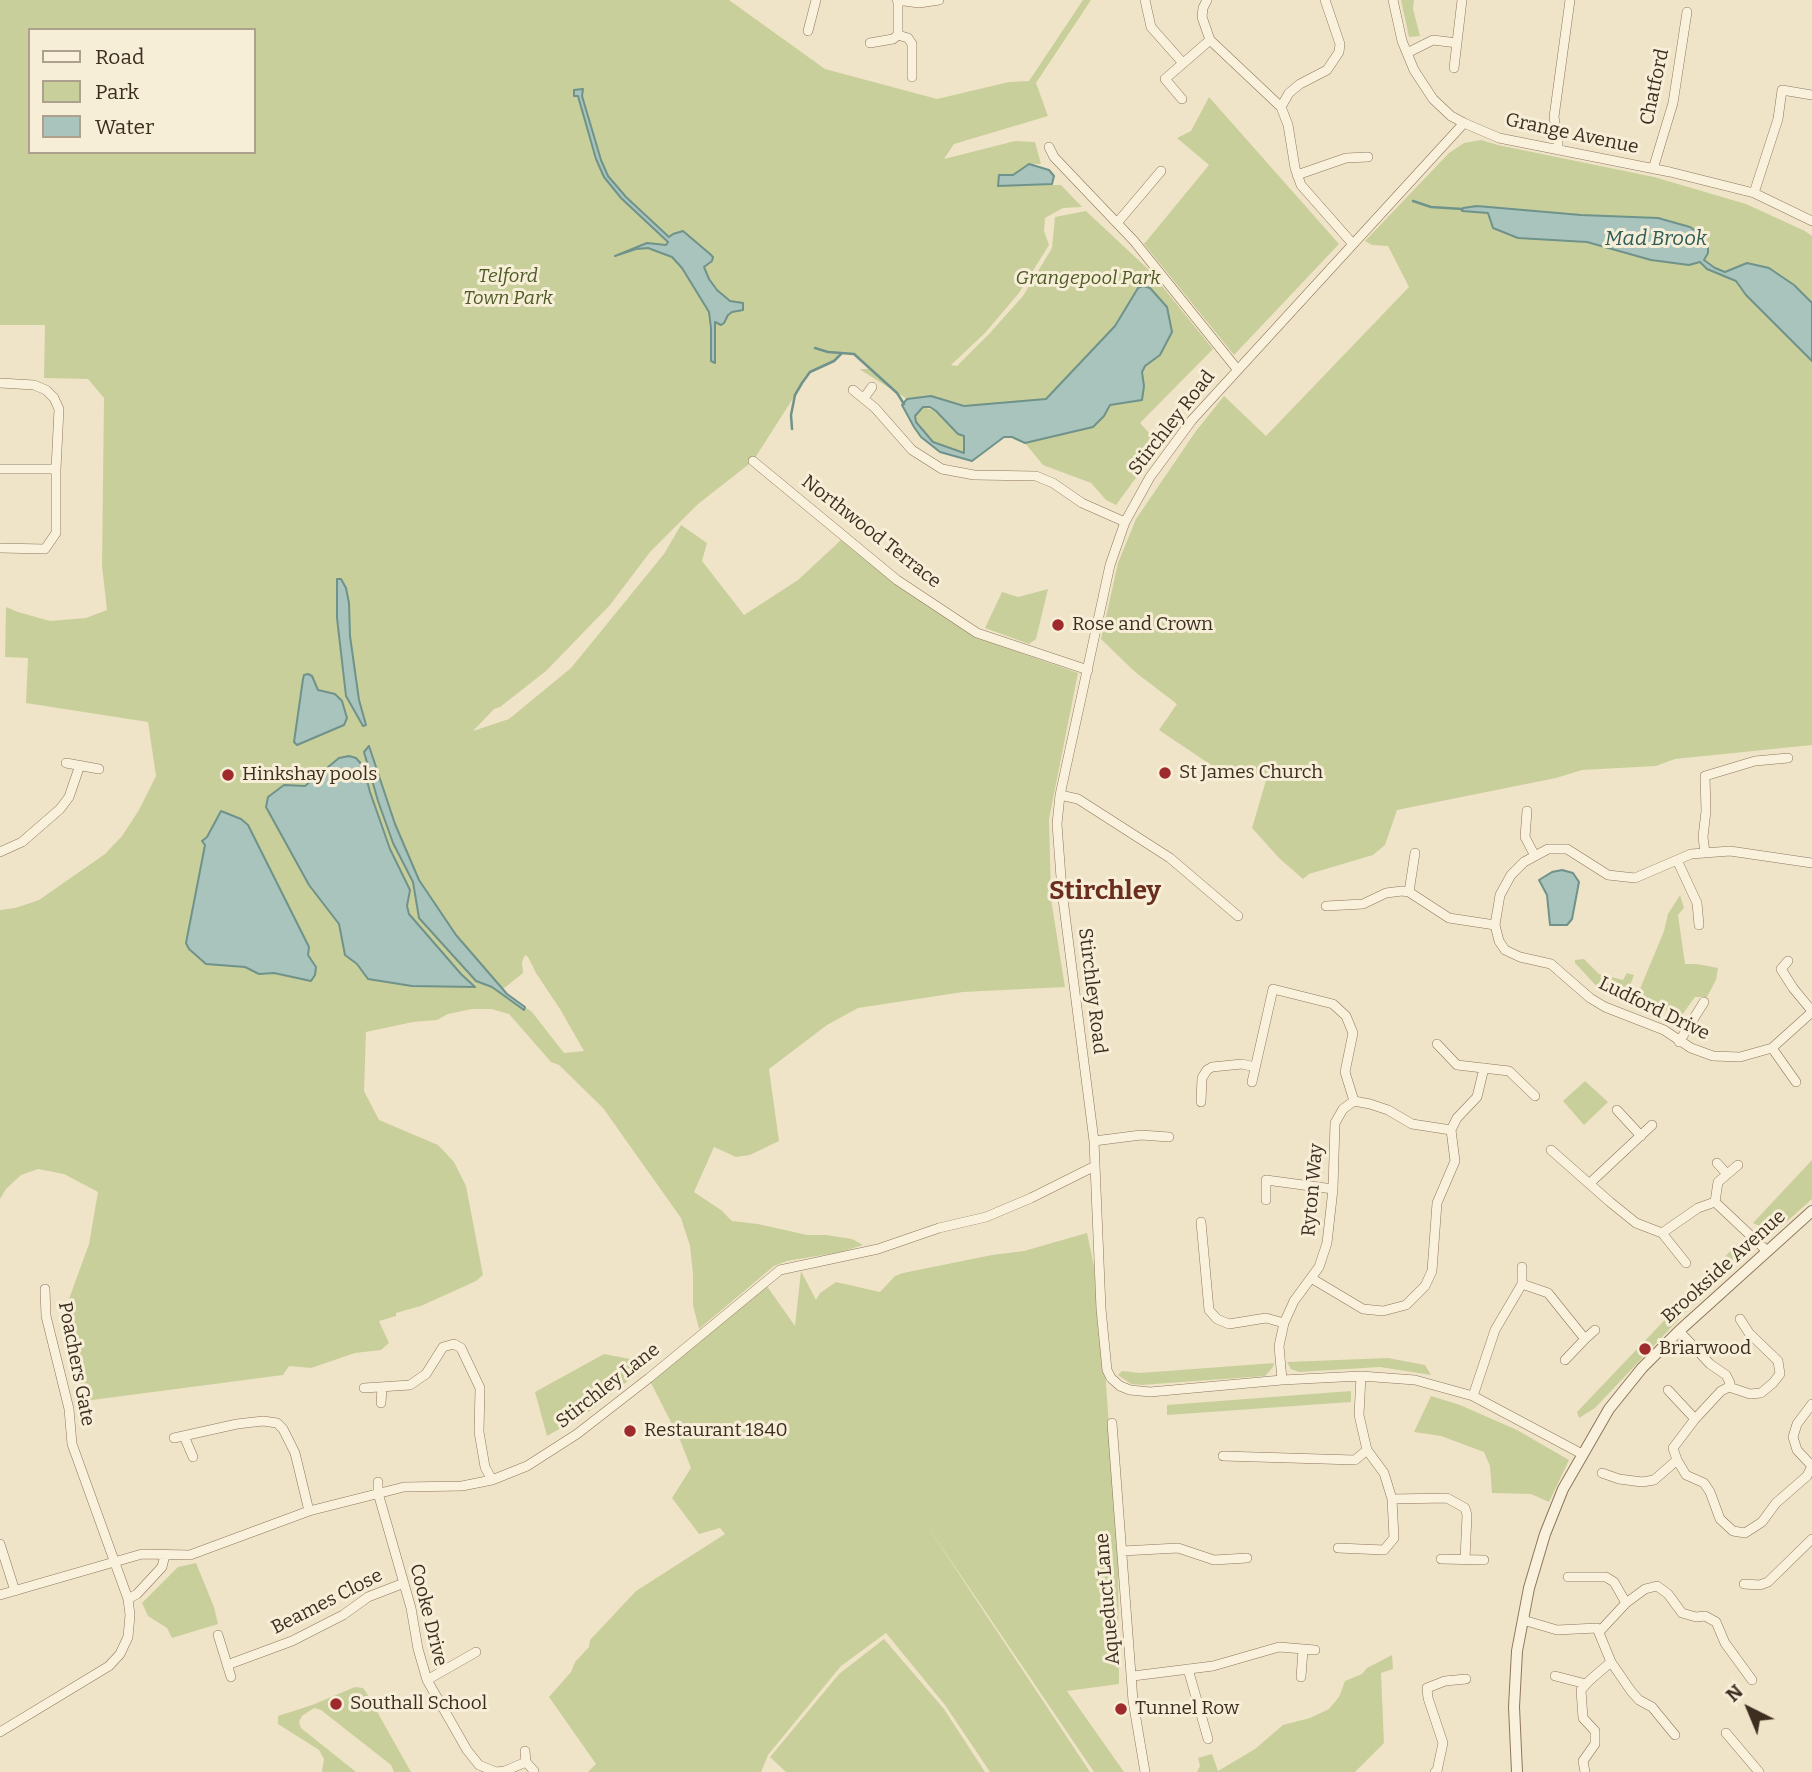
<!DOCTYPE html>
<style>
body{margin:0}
#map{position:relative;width:1812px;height:1772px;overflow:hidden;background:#f0e4c8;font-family:Bitter,serif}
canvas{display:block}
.legend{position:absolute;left:28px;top:28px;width:228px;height:126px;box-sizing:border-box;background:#f7eed8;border:2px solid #ada18e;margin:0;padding:9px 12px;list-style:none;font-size:21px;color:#3d2e20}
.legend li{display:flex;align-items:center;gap:14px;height:35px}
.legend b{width:35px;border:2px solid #ada18e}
.north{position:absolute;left:1714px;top:1674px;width:70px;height:70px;-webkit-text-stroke:5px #f7eed8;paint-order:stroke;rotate:317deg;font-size:19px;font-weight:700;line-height:28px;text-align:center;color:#3d2e20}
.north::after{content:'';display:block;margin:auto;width:24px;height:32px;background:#3d2e20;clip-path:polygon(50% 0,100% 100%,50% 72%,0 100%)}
</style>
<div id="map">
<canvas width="1812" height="1772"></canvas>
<ul class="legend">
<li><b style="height:9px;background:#faf1dc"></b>Road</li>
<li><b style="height:19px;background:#c9cf9b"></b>Park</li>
<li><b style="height:19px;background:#a9c4bc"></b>Water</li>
</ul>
<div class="north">N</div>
</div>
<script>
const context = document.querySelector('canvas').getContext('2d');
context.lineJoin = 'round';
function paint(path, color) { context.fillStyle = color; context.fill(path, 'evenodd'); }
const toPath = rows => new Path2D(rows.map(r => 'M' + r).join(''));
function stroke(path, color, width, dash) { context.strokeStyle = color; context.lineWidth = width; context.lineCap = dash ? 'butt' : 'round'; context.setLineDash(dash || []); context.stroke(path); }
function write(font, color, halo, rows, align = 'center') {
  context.font = font + ' Bitter,serif'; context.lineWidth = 6; context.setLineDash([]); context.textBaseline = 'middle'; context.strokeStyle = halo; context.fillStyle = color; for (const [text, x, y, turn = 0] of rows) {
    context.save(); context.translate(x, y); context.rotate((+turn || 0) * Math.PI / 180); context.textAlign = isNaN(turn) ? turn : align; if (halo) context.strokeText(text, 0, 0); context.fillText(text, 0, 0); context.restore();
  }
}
const green = toPath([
 [0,0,729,0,825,69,937,99,1009,82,1029,81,1083,0,1091,0,1036,83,1048,116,954,144,944,159,1015,141,1035,142,1041,164,1029,164,1013,175,999,175,998,185,1061,185,1082,207,1063,208,1045,218,1044,231,1049,245,1019,293,985,333,951,365,957,366,989,334,1023,296,1052,248,1055,217,1086,211,1149,270,1213,349,1140,423,1160,445,1116,505,1106,500,1091,483,1043,465,1025,443,1092,427,1104,416,1110,405,1142,399,1142,372,1145,366,1161,355,1138,289,1115,326,1046,399,964,406,931,396,907,399,859,369,875,369,871,369,854,354,842,352,834,361,810,372,753,461,698,504,650,552,610,605,546,671,500,707,494,709,473,731,509,719,571,668,664,554,681,525,707,543,702,561,744,615,798,580,841,540,888,578,975,637,1078,673,1049,819,1051,899,1065,987,963,992,858,1008,827,1025,769,1069,779,1141,750,1155,736,1157,714,1147,694,1192,721,1210,732,1221,758,1224,807,1235,826,1235,852,1239,863,1245,841,1252,787,1261,774,1266,699,1329,693,1305,693,1274,690,1246,681,1218,603,1108,559,1065,551,1062,509,1014,491,1009,472,1009,448,1014,437,1020,413,1022,366,1032,364,1091,379,1120,438,1145,454,1162,466,1186,483,1275,476,1281,421,1306,396,1313,396,1316,379,1321,389,1343,381,1350,355,1353,311,1368,289,1366,283,1375,92,1400,85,1399,68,1347,69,1299,89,1244,98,1192,64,1174,38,1169,21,1175,6,1189,0,1199,0,910,15,908,39,900,105,854,122,836,139,810,156,776,148,722,26,703,28,658,5,657,6,607,18,612,50,621,86,618,107,610,102,566,104,398,88,379,44,378,45,325,0,325],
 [30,30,254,30,254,152,30,152],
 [391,814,418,880,456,935,503,989,523,973,522,962,525,955,528,957,536,973,560,1009,584,1051,564,1053,532,1012,525,1007,524,1009,492,987,476,981,467,973,416,907,416,893,413,882,404,866,385,820],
 [385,833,390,849,410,890,407,906,409,914,461,974,475,987,412,986,368,979,357,964,345,955,339,924,314,891],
 [308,955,316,967,311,981,274,973,259,974,245,967],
 [1401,0,1414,0,1413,9,1420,36,1409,37],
 [1209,97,1339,244,1234,355,1144,244,1209,165,1177,138,1191,131],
 [1481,140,1498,145,1654,177,1746,204,1805,231,1812,236,1812,745,1675,759,1656,766,1582,770,1556,778,1397,810,1385,845,1373,855,1309,874,1303,879,1280,859,1252,828,1267,777,1214,767,1159,730,1177,704,1135,672,1101,639,1118,563,1136,519,1196,431,1224,396,1266,436,1409,287,1388,246,1372,245,1365,241,1449,153,1464,143],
 [923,407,936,411,958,434,964,436,964,453,933,442,916,422,915,416],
 [1048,589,1036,639,1029,644,985,628,1002,592,1018,597],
 [1680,895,1684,908,1678,915,1685,964,1697,964,1718,968,1716,980,1707,997,1695,997,1682,1015,1635,1001,1664,931,1668,914],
 [1584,959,1599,974,1623,980,1627,973,1634,975,1625,999,1602,992,1575,963,1575,960],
 [1585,1081,1608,1102,1584,1125,1563,1101],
 [1812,1160,1812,1199,1774,1233,1753,1223],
 [1087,1233,1094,1266,1097,1309,1102,1329,1118,1549,1119,1684,1067,1691,1124,1772,1094,1772,926,1524,1090,1772,990,1772,945,1705,886,1633,841,1666,768,1755,761,1772,588,1772,596,1764,549,1697,571,1672,575,1662,589,1647,590,1640,636,1591,725,1534,720,1528,699,1534,672,1498,691,1468,680,1440,650,1381,764,1282,795,1326,801,1271,816,1300,820,1293,836,1282,880,1292,895,1276,903,1273,992,1255,1024,1251],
 [1738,1243,1731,1264,1595,1408,1579,1418,1577,1412],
 [604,1354,651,1363,587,1413,547,1436,535,1392],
 [1388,1358,1425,1365,1431,1375,1380,1367,1299,1372,1291,1369,1287,1362],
 [1274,1363,1273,1367,1265,1376,1141,1385,1131,1384,1118,1375,1122,1371,1140,1373],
 [1351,1391,1351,1402,1167,1415,1167,1405],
 [1431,1396,1460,1405,1517,1430,1569,1460,1549,1502,1531,1494,1492,1493,1490,1466,1484,1452,1441,1436,1414,1432],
 [196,1563,214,1607,218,1624,172,1638,167,1628,148,1616,142,1603,178,1567],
 [884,1639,944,1709,985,1772,786,1772,770,1757,839,1674],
 [1392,1655,1393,1669,1381,1673,1384,1743,1355,1772,1197,1772,1200,1766,1198,1758,1212,1754,1218,1771,1255,1749,1283,1725,1310,1718,1329,1709,1339,1697,1345,1681,1362,1674,1367,1668],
 [355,1687,363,1688,366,1692,411,1772,394,1772,391,1765,321,1710,314,1708,302,1716,299,1722,301,1728,356,1772,322,1772,324,1759,319,1750,278,1724,278,1716,312,1705]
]);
const water = toPath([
 [583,89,582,96,601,160,608,176,626,197,669,237,673,234,683,231,710,254,713,257,712,261,704,267,709,279,717,290,730,301,743,303,743,310,732,312,728,315,724,323,721,325,715,322,715,363,711,361,711,328,709,312,682,268,672,257,648,248,636,249,615,256,647,243,666,245,668,242,621,198,604,177,596,159,578,96,574,96,574,90,583,89],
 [1029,164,1049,170,1054,176,1052,184,998,186,999,175,1013,175,1029,164],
 [1477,206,1581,215,1658,218,1690,227,1703,236,1708,245,1708,253,1704,260,1715,268,1725,272,1747,263,1769,268,1794,285,1812,303,1812,361,1746,295,1736,281,1707,269,1700,262,1689,265,1651,260,1587,242,1518,238,1493,228,1488,213,1462,211,1463,208,1477,206],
 [1143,286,1150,288,1167,307,1172,332,1160,355,1145,366,1142,372,1144,386,1142,400,1110,405,1104,416,1093,427,1025,443,1012,437,1004,437,972,461,940,452,921,437,914,427,902,405,907,399,931,396,964,406,1046,399,1115,326,1138,288,1143,286],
 [923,407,930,407,936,411,958,434,964,436,964,453,933,442,916,422,915,416,923,407],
 [337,579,341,579,346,588,349,603,350,636,359,700,366,725,363,726,346,696,337,618,337,579],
 [308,674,312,676,318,690,335,694,342,701,347,718,344,725,297,745,294,742,303,679,304,675,308,674],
 [369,746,395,824,419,880,456,935,507,994,525,1007,524,1010,492,987,476,981,419,918,413,882,393,843,378,801,364,752,369,746],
 [349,756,356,758,363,766,370,792,390,849,410,890,407,906,409,914,461,974,475,987,412,986,368,979,357,964,345,955,339,924,309,885,266,807,268,797,284,785,305,786,339,758,349,756],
 [221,811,241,819,248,825,309,947,308,955,316,967,315,975,311,981,274,973,259,974,245,967,206,964,189,949,186,943,205,845,202,841,207,837,221,811],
 [1562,870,1573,873,1579,882,1572,919,1567,925,1550,925,1547,895,1539,880,1552,872,1562,870]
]);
const stream = toPath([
 [1413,201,1431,207,1462,209],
 [815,348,828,352,854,354,897,393,904,404],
 [792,429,791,415,795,395,802,383,810,372,834,361,841,354]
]);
const minor = toPath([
 [897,0,919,3,939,0],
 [1145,0,1151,27,1182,62],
 [1207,0,1203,8,1202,17,1210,40,1281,107,1288,125,1295,168,1301,185,1352,243],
 [1393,0,1402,41,1414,70,1433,99,1451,116,1464,123,1499,138,1670,172,1754,193,1812,221],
 [898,1,898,35,908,38,912,44,912,77],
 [808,31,816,0],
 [870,43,893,39,898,35],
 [1407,53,1433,40,1457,43],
 [1454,68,1462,0],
 [1182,99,1165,79,1210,40],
 [1281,107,1289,93,1300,84,1327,70,1339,52,1340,44,1325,0],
 [1464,123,1192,420,1150,477,1125,522,1110,565,1060,795,1057,824,1062,891,1094,1141,1101,1309,1107,1370,1111,1378,1120,1386,1130,1390,1150,1392,1282,1380,1361,1376,1415,1380,1473,1396,1582,1454],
 [1049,147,1054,157,1134,241,1237,369],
 [1558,150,1558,141,1554,117,1570,0],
 [1653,169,1673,103,1687,12],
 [1297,175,1346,158,1368,157],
 [1754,193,1778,119,1782,90,1812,95],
 [1117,223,1161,171],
 [0,383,34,385,46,390,54,398,59,409,56,469,56,533,45,549,0,548],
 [853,390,875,408,912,450,942,469,974,475,1036,476,1053,483,1082,503,1125,522],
 [864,398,872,387],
 [753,461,897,580,977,633,1088,670],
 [0,469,56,469],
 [66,763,99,769],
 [1060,795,1078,799,1170,858,1238,916],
 [1527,811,1525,837,1535,856],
 [0,852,22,842,60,809,69,797,80,765],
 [1705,853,1703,837,1706,811,1705,776,1755,761,1788,758],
 [1677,860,1697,903,1699,925],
 [1812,863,1730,851,1691,854,1635,878,1608,875,1567,849,1548,849,1524,862,1511,875,1500,895,1495,925,1499,941,1505,950,1520,957,1551,964,1590,998,1605,1007,1664,1030,1691,1048,1713,1056,1740,1057,1772,1048,1812,1012],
 [1409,892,1415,853],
 [1326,906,1363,904,1386,893,1402,891,1409,892,1449,918,1495,925],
 [1788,961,1781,969,1793,988,1812,1011],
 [1679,1042,1704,1002],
 [1437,1044,1457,1065,1509,1071,1535,1096],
 [1772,1048,1796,1082],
 [1252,1082,1273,989,1333,1004,1346,1016,1353,1033,1345,1072,1354,1101],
 [1201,1102,1202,1078,1207,1070,1212,1067,1242,1064,1255,1067],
 [1617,1110,1641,1136],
 [1094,1141,1141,1135,1169,1137],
 [1551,1150,1610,1202,1636,1223,1662,1233],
 [1717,1163,1727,1174],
 [1590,1183,1652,1125],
 [1266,1200,1266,1180,1333,1189],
 [1715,1202,1718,1182,1738,1165],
 [1201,1222,1209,1310,1217,1319,1229,1324,1266,1318,1284,1323],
 [1686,1263,1662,1233,1698,1208,1715,1202,1767,1251],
 [1311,1278,1363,1309,1383,1311,1406,1305,1425,1286,1432,1271,1437,1203,1455,1161,1451,1130,1457,1118,1477,1097,1484,1068],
 [1522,1284,1548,1293,1585,1339,1565,1360],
 [1679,1331,1710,1364,1726,1375,1730,1383,1729,1387,1721,1391,1695,1419,1673,1448,1677,1460,1686,1475,1704,1483,1710,1492,1720,1519,1733,1531,1745,1533,1762,1522,1776,1503,1807,1476,1812,1466,1797,1450,1793,1437,1797,1424,1812,1404],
 [1585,1339,1595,1330],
 [1282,1380,1279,1346,1284,1323,1294,1301,1319,1267,1327,1243,1333,1189,1335,1123,1343,1109,1354,1101,1370,1104,1388,1110,1412,1124,1451,1130],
 [1729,1387,1750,1394,1761,1393,1773,1383,1780,1374,1778,1361,1749,1333,1740,1319],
 [364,1388,410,1385,426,1374,443,1347,454,1344,461,1348,480,1388,479,1432,485,1467,492,1480],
 [1668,1390,1695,1419],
 [1473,1396,1495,1330,1522,1284,1522,1267],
 [381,1403,382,1388],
 [1112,1423,1133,1701,1145,1772],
 [184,1436,193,1457],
 [174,1438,237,1424,263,1421,277,1423,283,1429,295,1453,309,1511],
 [1223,1456,1355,1460,1367,1450,1359,1415,1361,1376],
 [1602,1473,1619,1479,1642,1482,1654,1480,1677,1460],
 [378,1482,378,1493,411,1608,418,1649,427,1680,467,1750,479,1765,496,1772,505,1771,526,1762],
 [1392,1499,1447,1498,1465,1508,1467,1515,1465,1559],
 [0,1544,15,1591],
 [1338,1548,1384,1550,1394,1538,1392,1499,1384,1473,1367,1450],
 [1122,1551,1178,1548,1214,1560,1247,1558],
 [1441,1559,1484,1560],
 [1568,1577,1606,1577,1614,1582,1626,1603],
 [1744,1584,1760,1585,1768,1582,1812,1539],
 [0,1595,142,1554,190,1555,309,1511,404,1487,462,1486,492,1480,527,1466,577,1434,649,1378,780,1270,878,1249,939,1228,986,1217,1031,1198,1095,1166],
 [128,1599,137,1594,162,1567,165,1555],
 [1523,1620,1557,1630,1597,1628,1611,1662,1631,1691,1639,1700,1652,1707,1675,1735],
 [1599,1632,1626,1603,1645,1589,1657,1586,1668,1594,1682,1613,1696,1617,1705,1616,1716,1622,1725,1643,1752,1680],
 [218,1635,231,1677],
 [227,1665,292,1641,343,1615,368,1597,404,1583],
 [1188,1669,1208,1739],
 [1133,1676,1213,1666,1279,1647,1315,1650],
 [1555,1676,1586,1684],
 [1301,1677,1303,1650],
 [427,1680,476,1652],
 [0,1732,109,1666,120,1654,128,1637,130,1615,128,1599,72,1444,69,1409,46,1316,45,1289],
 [1726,1733,1759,1772],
 [525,1751,526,1762,534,1771],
 [1435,1772,1437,1771,1443,1743,1428,1698,1427,1688,1445,1681,1466,1679],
 [1585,1772,1583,1761,1595,1744,1595,1731,1583,1718,1581,1690,1590,1680,1611,1662]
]);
const tertiary = toPath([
 [1517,1772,1514,1707,1517,1651,1529,1588,1545,1534,1563,1489,1609,1409,1642,1368,1679,1331,1812,1211]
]);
const markers = [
 [1058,625,7,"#9e2a2b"],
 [1165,773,7,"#9e2a2b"],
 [228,775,7,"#9e2a2b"],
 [1645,1349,7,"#9e2a2b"],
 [630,1431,7,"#9e2a2b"],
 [336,1704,7,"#9e2a2b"],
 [1121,1709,7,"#9e2a2b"]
];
const streetNames = [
 ["Chatford",1655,87,-78],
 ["Grange Avenue",1572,134,12],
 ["Stirchley Road",1172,423,-52],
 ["Northwood Terrace",871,532,38],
 ["Stirchley Road",1092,991,83],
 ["Ludford Drive",1654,1009,26],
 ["Ryton Way",1313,1190,-85],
 ["Brookside Avenue",1724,1267,-42],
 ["Poachers Gate",76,1364,79],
 ["Stirchley Lane",608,1386,-38],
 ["Aqueduct Lane",1108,1599,-95],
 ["Beames Close",327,1602,-27],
 ["Cooke Drive",428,1615,76]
];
const parkNames = [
 ["Telford",508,277],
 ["Town Park",508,299],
 ["Grangepool Park",1088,279]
];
const poiNames = [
 ["Rose and Crown",1072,625],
 ["St James Church",1179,773],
 ["Hinkshay pools",242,775],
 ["Briarwood",1659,1349],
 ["Restaurant 1840",644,1431],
 ["Southall School",350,1704],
 ["Tunnel Row",1135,1709]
];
const waterNames = [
 ["Mad Brook",1656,239]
];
const districtNames = [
 ["Stirchley",1105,892]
];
paint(green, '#c9cf9b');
paint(water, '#a9c4bc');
stroke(water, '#6f938a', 2);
stroke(stream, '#6f938a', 2.5);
stroke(minor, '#8d765c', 10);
stroke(tertiary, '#8d765c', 12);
stroke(minor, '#faf1dc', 9);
stroke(tertiary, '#faf1dc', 10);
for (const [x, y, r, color] of markers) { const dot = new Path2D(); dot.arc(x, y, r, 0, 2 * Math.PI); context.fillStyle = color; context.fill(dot); stroke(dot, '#f7eed8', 2.5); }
write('19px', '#3d2e20', '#f7eed8', streetNames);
write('italic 19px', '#4d5a26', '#f7eed8', parkNames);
write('19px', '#3d2e20', '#f7eed8', poiNames, 'left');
write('italic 21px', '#2f5d5a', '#f7eed8', waterNames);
write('bold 26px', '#6b2e1e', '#f7eed8', districtNames);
</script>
